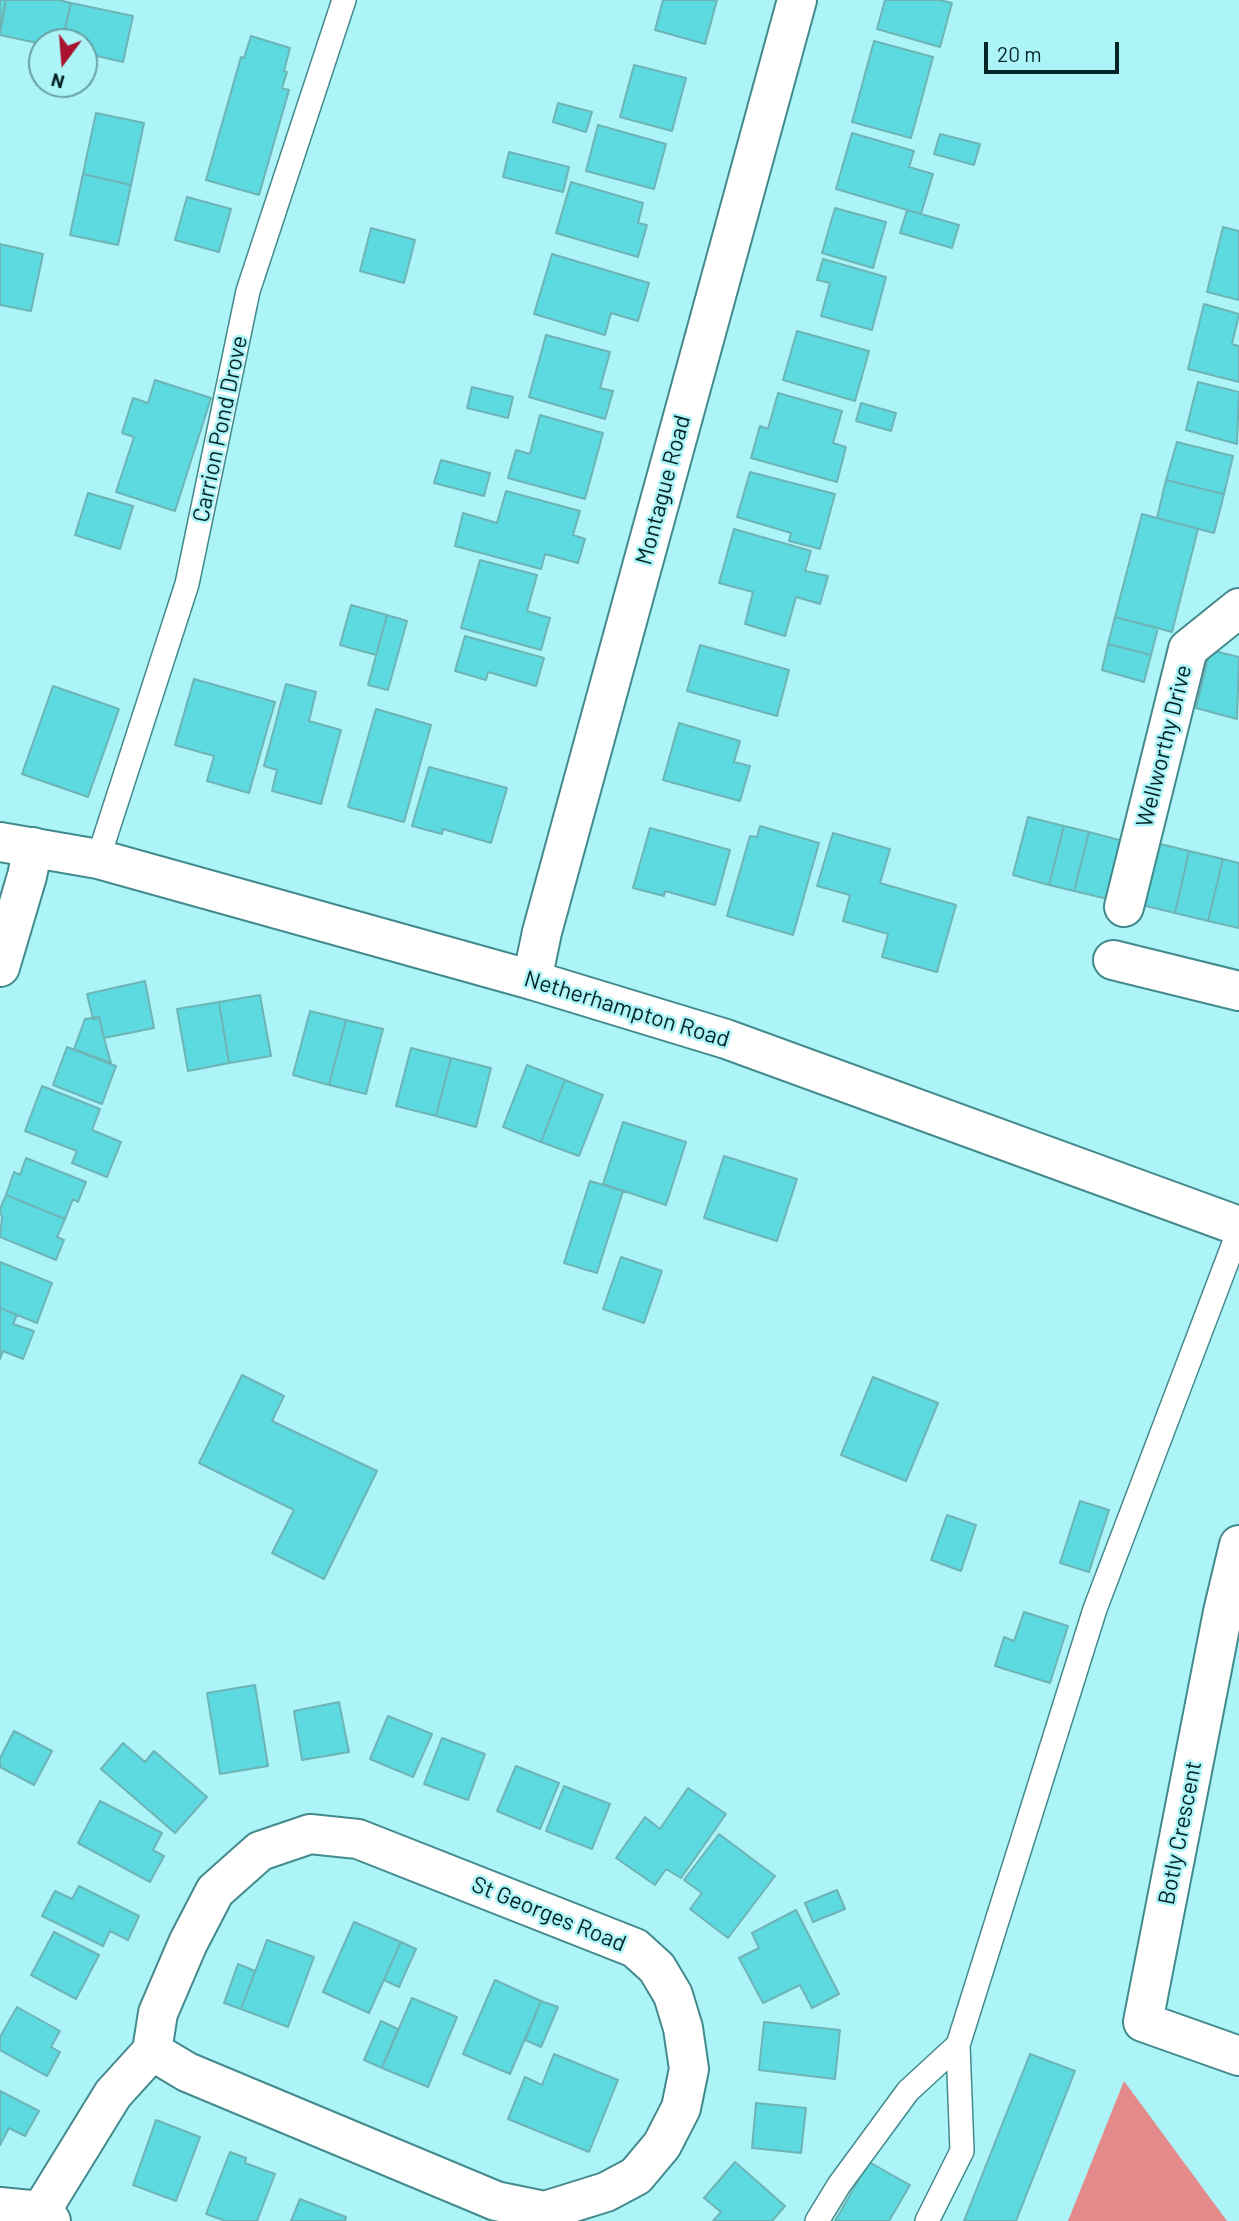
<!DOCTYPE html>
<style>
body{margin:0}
#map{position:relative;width:1239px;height:2221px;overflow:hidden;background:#acf4f7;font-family:Barlow,sans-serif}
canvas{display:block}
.north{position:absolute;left:28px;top:28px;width:70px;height:70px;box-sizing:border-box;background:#acf4f7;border:2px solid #69a1a3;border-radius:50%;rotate:196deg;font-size:19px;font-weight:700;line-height:28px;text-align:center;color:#052425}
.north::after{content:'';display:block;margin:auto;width:24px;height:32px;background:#aa1330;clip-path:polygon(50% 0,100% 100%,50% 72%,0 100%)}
.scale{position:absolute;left:984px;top:42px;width:135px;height:32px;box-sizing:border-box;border:4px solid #052425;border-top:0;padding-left:9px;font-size:21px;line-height:24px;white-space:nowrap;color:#052425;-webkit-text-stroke:5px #acf4f7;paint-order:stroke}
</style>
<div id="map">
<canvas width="1239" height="2221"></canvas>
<div class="north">N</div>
<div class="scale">20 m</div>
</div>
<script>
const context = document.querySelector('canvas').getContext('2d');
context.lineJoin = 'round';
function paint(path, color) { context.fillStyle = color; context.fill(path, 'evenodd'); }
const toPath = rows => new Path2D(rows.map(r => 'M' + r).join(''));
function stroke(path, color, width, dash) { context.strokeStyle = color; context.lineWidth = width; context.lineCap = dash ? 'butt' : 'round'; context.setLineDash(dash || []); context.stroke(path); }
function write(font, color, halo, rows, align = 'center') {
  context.font = font + ' Barlow,sans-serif'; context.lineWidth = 5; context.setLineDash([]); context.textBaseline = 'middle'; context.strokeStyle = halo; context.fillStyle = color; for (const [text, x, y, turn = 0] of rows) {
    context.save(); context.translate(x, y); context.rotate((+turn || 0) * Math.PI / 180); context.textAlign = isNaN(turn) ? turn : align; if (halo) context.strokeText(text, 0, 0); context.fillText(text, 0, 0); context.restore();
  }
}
const forest = toPath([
 [1124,2081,1227,2221,1068,2221]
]);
const building = toPath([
 [0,0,6,0,0,27,0,0],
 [6,0,59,0,71,3,62,42,42,42,42,44,0,35,6,0],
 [663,0,717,0,705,44,655,30,663,0],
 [885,0,939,0,952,3,940,47,877,29,885,0],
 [71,3,133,16,123,62,84,53,84,42,62,42,71,3],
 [251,36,290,48,284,71,287,72,282,88,289,90,259,195,206,180,241,57,244,58,251,36],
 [874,41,933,57,911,138,852,122,874,41],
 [634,65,686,78,672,131,620,117,634,65],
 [558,103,592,112,586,132,553,122,558,103],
 [96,113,144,123,131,185,83,174,96,113],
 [598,125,666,144,654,189,586,171,598,125],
 [852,133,914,151,909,167,933,174,921,214,836,189,852,133],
 [940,134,980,144,974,165,934,154,940,134],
 [509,152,569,167,563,192,503,177,509,152],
 [83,174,131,185,118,245,70,235,83,174],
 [571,182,643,203,638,223,647,225,638,257,556,233,571,182],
 [187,197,231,209,219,252,175,240,187,197],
 [835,208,886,222,873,268,822,253,835,208],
 [907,210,959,225,952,248,900,233,907,210],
 [1223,227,1239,231,1239,300,1207,292,1223,227],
 [371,228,415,240,404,283,360,271,371,228],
 [0,244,43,254,31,311,0,305,0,244],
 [552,254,649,283,638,321,611,313,605,335,534,314,552,254],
 [823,259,886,277,872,330,821,316,830,283,817,280,823,259],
 [1204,304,1239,314,1232,344,1239,346,1239,382,1188,369,1204,304],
 [797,331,869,351,855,401,783,380,797,331],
 [546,335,610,352,600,388,613,391,605,419,529,397,546,335],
 [155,380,211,398,175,511,116,492,134,437,122,433,133,398,148,403,155,380],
 [1198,382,1239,392,1237,444,1186,430,1198,382],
 [472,387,513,397,508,418,467,408,472,387],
 [778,393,842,411,833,443,846,447,837,482,751,458,760,426,768,429,778,393],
 [861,403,896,413,891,431,856,421,861,403],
 [540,415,603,433,585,499,508,478,516,450,530,454,540,415],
 [1177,442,1233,456,1224,494,1166,480,1177,442],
 [441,460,490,473,484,496,434,483,441,460],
 [750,472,835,494,820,549,789,541,791,533,737,517,750,472],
 [1166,480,1224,494,1214,533,1157,518,1166,480],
 [506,491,580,511,573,535,585,539,578,563,545,554,541,569,455,546,463,513,497,523,506,491],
 [88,493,133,506,120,549,75,535,88,493],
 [1142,514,1198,529,1172,632,1115,617,1142,514],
 [734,529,811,551,805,571,828,576,820,604,796,597,785,636,745,624,753,592,719,583,734,529],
 [480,560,537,575,527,611,550,618,541,650,461,628,480,560],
 [351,605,387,615,376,655,340,645,351,605],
 [387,615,407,621,388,690,368,685,387,615],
 [1115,617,1158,628,1151,655,1108,644,1115,617],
 [465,636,544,658,536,686,488,672,486,680,455,671,465,636],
 [1108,644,1151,655,1144,682,1102,670,1108,644],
 [700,645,789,670,777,716,687,691,700,645],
 [1210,650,1239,657,1237,719,1196,708,1210,650],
 [194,679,275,702,249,793,207,781,214,756,175,745,194,679],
 [286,684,316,692,309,721,341,730,321,804,272,791,277,770,264,766,286,684],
 [53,686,119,709,88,797,22,774,53,686],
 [376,709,431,725,404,822,348,807,376,709],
 [679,723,740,741,734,762,750,766,740,801,663,780,679,723],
 [429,767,507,788,491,843,443,829,442,834,412,826,429,767],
 [1028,817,1064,826,1049,885,1013,875,1028,817],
 [760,826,819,843,793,935,727,916,750,836,757,837,760,826],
 [1064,826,1089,832,1074,891,1049,885,1064,826],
 [650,828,730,850,715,905,665,891,664,896,633,888,650,828],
 [1089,832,1123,841,1108,899,1074,891,1089,832],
 [833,833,890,849,880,883,956,905,937,972,882,957,888,934,843,921,850,895,817,886,833,833],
 [1156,843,1189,851,1175,913,1142,905,1156,843],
 [1189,851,1223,859,1208,921,1175,913,1189,851],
 [1223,859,1239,863,1239,928,1208,921,1223,859],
 [145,981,154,1028,104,1038,99,1017,93,1019,87,994,145,981],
 [260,995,271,1056,229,1063,219,1002,260,995],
 [219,1002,229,1063,188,1071,177,1009,219,1002],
 [310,1011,346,1020,329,1085,293,1075,310,1011],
 [99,1017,104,1038,111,1063,74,1049,85,1019,99,1017],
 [346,1020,383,1029,366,1094,329,1085,346,1020],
 [67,1047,116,1066,102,1104,53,1085,67,1047],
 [411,1048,451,1058,436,1116,396,1106,411,1048],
 [451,1058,491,1068,476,1127,436,1116,451,1058],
 [527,1065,565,1080,541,1142,503,1127,527,1065],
 [565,1080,603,1095,579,1156,541,1142,565,1080],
 [42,1086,100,1109,92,1130,121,1142,107,1177,72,1163,77,1151,25,1131,42,1086],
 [623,1122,686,1142,666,1205,603,1184,623,1122],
 [724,1156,797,1179,777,1241,704,1218,724,1156],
 [26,1158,86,1182,78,1202,73,1199,65,1219,6,1195,14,1172,20,1175,26,1158],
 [590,1181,623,1191,597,1273,564,1263,590,1181],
 [6,1195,65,1219,57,1237,64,1240,56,1260,0,1237,2,1218,0,1209,6,1195],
 [621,1257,662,1271,644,1323,603,1309,621,1257],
 [0,1262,52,1283,37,1323,0,1308,0,1262],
 [0,1308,17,1315,13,1324,34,1331,23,1359,3,1351,0,1359,0,1308],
 [242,1375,284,1396,272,1421,377,1471,324,1579,272,1553,294,1510,199,1463,242,1375],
 [873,1377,938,1403,906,1481,841,1455,873,1377],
 [1080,1501,1109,1510,1089,1572,1060,1563,1080,1501],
 [947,1515,976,1525,961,1571,931,1560,947,1515],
 [1024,1612,1068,1626,1050,1683,995,1666,1004,1637,1014,1641,1024,1612],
 [255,1685,268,1766,220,1774,207,1693,255,1685],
 [339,1702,349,1752,302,1760,294,1711,339,1702],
 [388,1716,432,1734,413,1777,370,1759,388,1716],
 [14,1731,52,1751,34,1785,0,1767,0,1758,14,1731],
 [442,1738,485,1754,468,1800,424,1784,442,1738],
 [123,1743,145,1762,154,1751,207,1797,175,1833,101,1769,123,1743],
 [516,1766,559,1783,540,1829,497,1811,516,1766],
 [564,1786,610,1804,592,1849,546,1831,564,1786],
 [688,1788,726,1814,681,1878,666,1869,655,1885,616,1858,645,1817,660,1829,688,1788],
 [100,1801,162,1833,153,1850,164,1856,150,1882,78,1843,100,1801],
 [719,1834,775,1876,728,1938,690,1909,702,1893,684,1880,719,1834],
 [79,1886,139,1916,128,1940,110,1931,103,1946,42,1916,55,1891,72,1899,79,1886],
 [837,1890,845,1909,813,1922,805,1903,837,1890],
 [796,1910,839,1994,812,2008,800,1985,763,2003,739,1958,759,1948,752,1933,796,1910],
 [354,1922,401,1942,369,2013,323,1992,354,1922],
 [54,1932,99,1955,76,1999,31,1975,54,1932],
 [267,1940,314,1957,288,2027,241,2009,267,1940],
 [401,1942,416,1949,399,1987,384,1980,401,1942],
 [238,1964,255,1971,241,2009,224,2003,238,1964],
 [495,1980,541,2001,510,2074,463,2054,495,1980],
 [412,1998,457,2017,428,2087,382,2068,412,1998],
 [541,2001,558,2007,541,2047,525,2040,541,2001],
 [17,2007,60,2031,51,2047,60,2052,47,2076,0,2050,0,2037,17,2007],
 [381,2021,398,2029,382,2068,364,2060,381,2021],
 [764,2022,840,2030,835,2079,759,2070,764,2022],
 [554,2054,618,2080,589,2152,508,2119,525,2077,542,2085,554,2054],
 [1030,2054,1075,2071,1016,2221,964,2221,1030,2054],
 [0,2091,39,2111,25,2136,9,2128,0,2145,0,2091],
 [756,2103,806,2108,801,2153,752,2148,756,2103],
 [156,2120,200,2137,176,2201,133,2185,156,2120],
 [230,2152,246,2158,245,2163,275,2174,257,2221,226,2221,206,2214,230,2152],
 [735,2162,785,2206,772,2221,713,2221,721,2212,704,2198,735,2162],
 [869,2162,910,2185,889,2221,835,2221,869,2162],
 [300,2199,346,2217,345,2221,291,2221,300,2199]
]);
const service = toPath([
 [98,859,187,584,248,291,344,0],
 [817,2221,839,2185,908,2091,958,2045],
 [927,2221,962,2151,958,2045,1095,1609,1239,1230]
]);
const minor = toPath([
 [1124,907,1188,649,1239,608],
 [1113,960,1239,991],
 [0,967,27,876,33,847],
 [532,980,542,932,797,0],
 [1239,1545,1223,1612,1143,2022,1239,2056],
 [0,2207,41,2211,51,2221],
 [41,2211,113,2094,152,2051,158,2013,188,1943,215,1891,260,1851,310,1834,358,1839,635,1948,657,1968,673,1995,683,2028,689,2069,681,2108,662,2145,636,2176,606,2192,545,2211,496,2201,187,2072,152,2051]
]);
const primary = toPath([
 [0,842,98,859,532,980,726,1039,1239,1226]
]);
const streetNames = [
 ["Carrion Pond Drove",220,429,-78],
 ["Montague Road",663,490,-75],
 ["Wellworthy Drive",1164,746,-76],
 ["Netherhampton Road",627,1009,17],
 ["Botly Crescent",1180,1833,-79],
 ["St Georges Road",549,1914,22]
];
paint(forest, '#e48a8b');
paint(building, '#5cdadf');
stroke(building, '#6eb4b7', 2);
stroke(service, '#438a8d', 26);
stroke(minor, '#438a8d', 42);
stroke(primary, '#438a8d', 42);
stroke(service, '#fff', 23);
stroke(minor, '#fff', 38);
stroke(primary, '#fff', 38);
write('23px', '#052425', '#acf4f7', streetNames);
</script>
